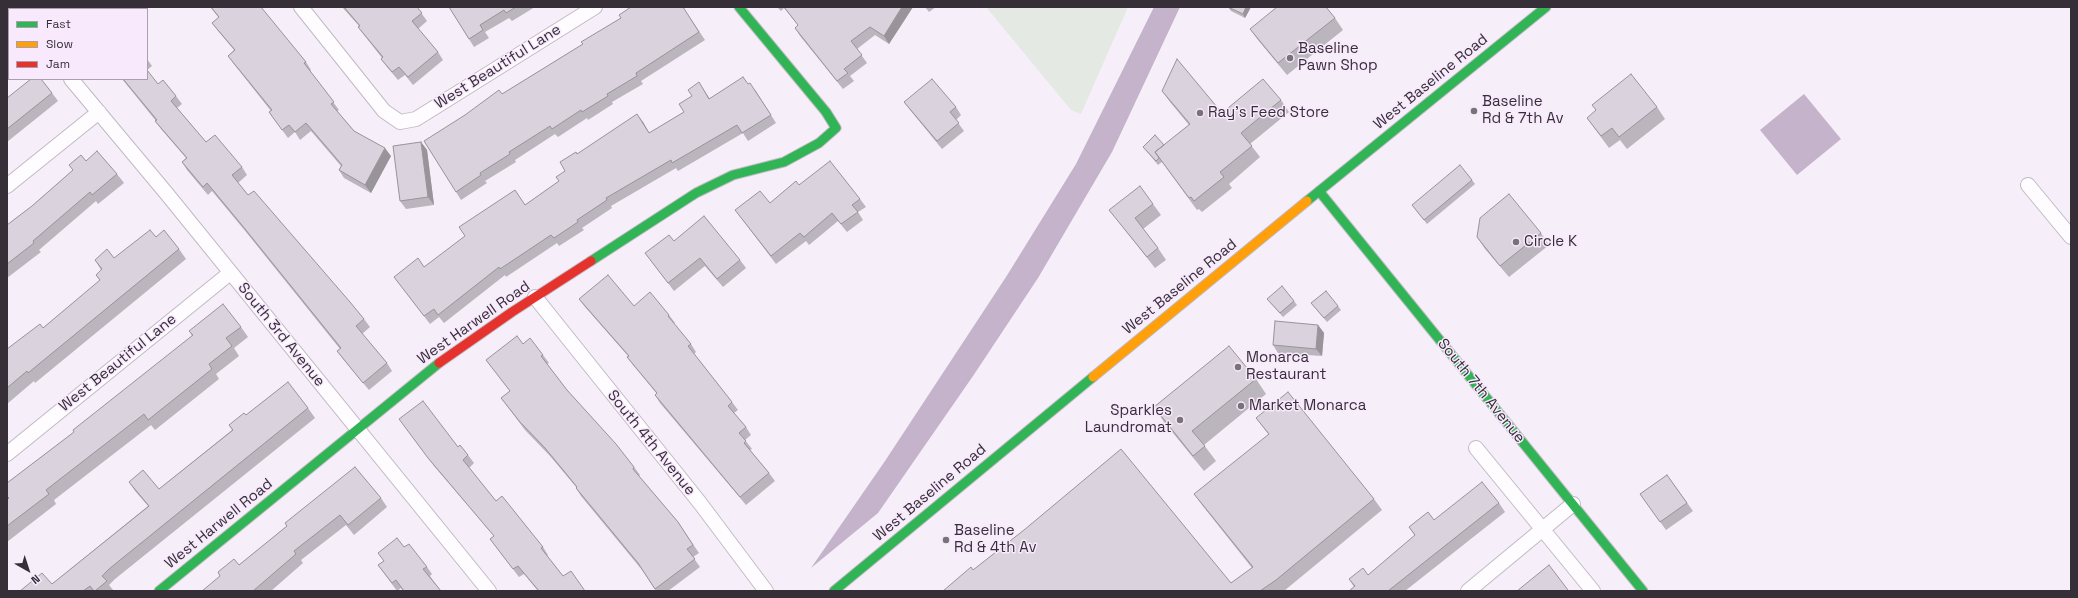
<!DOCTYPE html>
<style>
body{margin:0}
#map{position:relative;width:2078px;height:598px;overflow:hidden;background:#f6eef8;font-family:"Space Grotesk",sans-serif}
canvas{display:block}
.frame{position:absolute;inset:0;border:8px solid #362f38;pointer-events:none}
.legend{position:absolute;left:8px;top:8px;width:140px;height:72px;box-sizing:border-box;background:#f8e9fd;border:1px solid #aa9fae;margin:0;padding:5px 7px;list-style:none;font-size:12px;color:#362f38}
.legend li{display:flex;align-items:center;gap:8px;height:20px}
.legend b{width:20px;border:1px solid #aa9fae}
.north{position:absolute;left:8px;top:550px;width:40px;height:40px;-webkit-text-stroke:3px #f8e9fd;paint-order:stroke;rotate:141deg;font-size:11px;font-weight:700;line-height:16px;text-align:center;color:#362f38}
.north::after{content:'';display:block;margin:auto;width:14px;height:18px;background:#362f38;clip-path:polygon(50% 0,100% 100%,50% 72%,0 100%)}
</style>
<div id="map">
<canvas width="2078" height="598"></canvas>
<div class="frame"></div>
<ul class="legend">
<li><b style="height:5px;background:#30b455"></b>Fast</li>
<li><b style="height:5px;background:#ff9f0a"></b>Slow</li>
<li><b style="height:5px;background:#e5322d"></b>Jam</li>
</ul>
<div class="north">N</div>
</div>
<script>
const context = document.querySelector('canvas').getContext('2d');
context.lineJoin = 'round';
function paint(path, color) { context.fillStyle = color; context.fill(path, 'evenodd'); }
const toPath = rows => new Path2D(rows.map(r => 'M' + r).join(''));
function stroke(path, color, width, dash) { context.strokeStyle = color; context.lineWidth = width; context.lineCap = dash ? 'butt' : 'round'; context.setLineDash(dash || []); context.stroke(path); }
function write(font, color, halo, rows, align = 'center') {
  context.font = font + ' "Space Grotesk",sans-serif'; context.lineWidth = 3; context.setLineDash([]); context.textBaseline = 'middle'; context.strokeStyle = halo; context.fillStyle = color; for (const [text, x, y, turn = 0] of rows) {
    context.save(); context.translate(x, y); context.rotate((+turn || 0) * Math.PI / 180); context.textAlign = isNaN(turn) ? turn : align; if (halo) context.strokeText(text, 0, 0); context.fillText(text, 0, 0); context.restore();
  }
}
const green = toPath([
 [986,7,1128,7,1081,114,1071,110]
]);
const water = toPath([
 [1154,7,1180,7,1112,152,1038,278,973,376,878,513,811,568,885,461,1006,277,1076,164],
 [1804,94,1841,139,1797,175,1760,130]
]);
const street = toPath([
 [13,7,14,9],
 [301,7,384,111,400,122,416,119,595,7],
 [71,79,167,194,489,591],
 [2028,185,2071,237],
 [7,186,99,112],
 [535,297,700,503,766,591],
 [1476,448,1593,591],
 [7,454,230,273],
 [1468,591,1573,504]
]);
const fast = toPath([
 [1319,191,1643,591],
 [1307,201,1546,7],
 [591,261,696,193,733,175,784,162,819,143,836,128,826,112,739,7],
 [159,591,439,363],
 [834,591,1093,377]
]);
const slow = toPath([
 [1093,377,1307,201]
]);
const jam = toPath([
 [439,363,512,312,591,261]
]);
const wall = toPath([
 [210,7,252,7,306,62,311,70,310,71,339,110,337,111,354,131,391,156,371,193,344,178,339,170,341,166,311,131,300,140,295,132,288,138,269,112,271,111,233,63,228,56,234,50,218,31,212,23,219,18],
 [342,7,417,7,427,21,418,29,438,52,443,60,413,85,405,75,398,80,387,67,381,59,382,58,364,35,358,27,359,26],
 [449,7,535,7,512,21,509,18,485,32,489,38,474,47],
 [683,7,705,40,641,81,643,84,612,102,613,104,588,120,587,118,558,137,555,134,515,160,516,162,485,181,487,183,461,200,456,192,502,94,583,44,621,18],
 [777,7,913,7,889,44,875,35,857,49,867,63,850,76,854,81,843,89,800,36,795,28,798,25,784,8,781,11],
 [925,7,936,7,929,12],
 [1228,7,1251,7,1245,18,1231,11],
 [1335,18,1343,30,1287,75,1258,40,1250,29],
 [147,59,152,66,147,70],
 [122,79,147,79,158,84,176,96,182,104,177,108,206,142,242,167,247,175,238,183,248,195,364,319,370,327,362,334,387,363,392,371,369,390,343,359,337,351,340,349,246,232,212,191,208,195,187,170,182,162,186,158,161,129,155,121,156,121],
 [699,82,710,99,748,84,756,91,776,123,748,141,743,133,678,171,676,168,611,206,612,208,582,228,584,230,559,246,557,243,506,277,505,275,444,323,439,317,430,324,394,277,424,267,525,205,559,181,577,154,643,122,649,133,684,112],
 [1162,91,1222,113,1281,100,1289,112,1250,144,1260,157,1229,184,1232,188,1202,212,1199,209,1197,210,1162,162,1158,165,1143,147,1164,145,1189,125,1170,102],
 [52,93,58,101,7,142,7,98],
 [904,102,956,107,961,115,956,120,964,131,942,149,910,110],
 [1657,107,1665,119,1627,149,1620,140,1609,148,1595,129,1587,118],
 [421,142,427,150,434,205,406,209,400,201],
 [86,161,117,174,124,183,98,204,96,201,39,250,41,252,7,278,7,225,32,206,73,170,69,165],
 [1472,180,1475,184,1427,224,1412,205],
 [799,185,860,199,866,207,858,212,863,220,847,232,838,221,809,245,806,241,776,264,735,210,770,203],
 [1153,204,1161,215,1143,229,1158,248,1166,260,1155,268,1118,221,1109,210],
 [1541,233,1549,245,1509,277,1485,249,1477,237],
 [156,237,179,249,186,259,35,383,34,381,7,404,7,349,43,328,100,281,96,275,101,270,95,260,114,258],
 [674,241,740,260,746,268,723,287,705,266,674,291,645,253],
 [579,299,634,306,669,315,675,323,674,324,691,344,696,352,694,354,732,402,738,410,734,413,746,427,751,435,745,440,752,449,750,450,769,473,775,481,746,505,660,403,655,395,657,394,633,365,627,357,628,356,585,307],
 [1267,299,1294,301,1297,305,1283,317],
 [1311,303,1338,306,1341,310,1327,322],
 [1318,325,1324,333,1322,356,1278,353,1273,345],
 [241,327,248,337,234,348,239,356,216,374,219,379,155,430,151,425,54,500,56,504,7,542,7,500,8,499,7,497,7,483,74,432,192,336,189,331],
 [543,355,549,363,547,364,567,390,634,467,640,475,639,476,678,522,699,553,693,557,700,567,668,591,656,591,642,570,581,496,576,488,576,487,550,456,525,430,501,398,510,391,486,360],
 [1256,379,1266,394,1204,445,1216,461,1204,471,1164,422,1154,407],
 [308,408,315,418,115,579,109,585,114,591,20,591,52,584,148,506,135,491,129,482,159,489,232,430,229,425],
 [1256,418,1374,499,1382,510,1284,591,943,591,973,570,1024,530,1231,583,1252,568,1202,505,1194,494,1269,435],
 [405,427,458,447,468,455,474,463,469,468,496,501,543,547,548,555,547,556,563,576,585,591,538,591,524,574,519,577,490,539,494,536,434,466],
 [1667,475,1693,511,1666,530,1640,494],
 [381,498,387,507,354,535,346,525,301,560,303,563,271,591,202,591,239,565,287,526],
 [1499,503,1505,512,1405,591,1349,591,1354,587,1349,579,1368,575,1415,536,1409,527,1434,520],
 [404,547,427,567,432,574,430,576,441,591,403,591,401,588,397,591,378,565]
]);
const shadedWall = toPath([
 [902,7,913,7,889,44,884,36],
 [1246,7,1251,7,1245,18,1243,14],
 [637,114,643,122,654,141,649,133],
 [421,142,427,150,434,205,428,197],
 [385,148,391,156,371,193,365,185],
 [1318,325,1324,333,1322,356,1316,349]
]);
const building = toPath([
 [64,7,108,7,109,9,66,9,64,7],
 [211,7,252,7,252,8,253,7,261,7,306,62,304,63,334,102,331,104,354,131,385,148,365,185,339,170,342,165,306,123,295,132,289,125,282,130,269,112,272,110,228,56,235,50,212,23,219,17,211,7],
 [344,7,417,7,422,13,412,21,438,52,408,77,399,67,392,72,381,59,383,57,358,27,360,26,344,7],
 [449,7,516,7,506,13,504,10,480,25,483,30,469,39,449,7],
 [631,7,683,7,699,32,636,73,637,76,607,94,608,96,582,112,581,110,552,129,550,126,509,152,510,154,480,173,481,175,456,192,424,141,465,115,499,90,502,94,583,44,581,42,621,18,619,15,631,7],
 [784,7,902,7,884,36,870,27,851,41,862,55,844,69,848,73,837,81,795,28,798,25,784,7],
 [1228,7,1246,7,1243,14,1228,7],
 [1277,7,1326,7,1335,18,1278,63,1250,29,1277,7],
 [1177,59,1222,113,1263,79,1281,100,1241,133,1252,146,1220,172,1224,177,1194,201,1191,197,1189,198,1155,152,1190,124,1162,91,1177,59],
 [147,70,158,84,163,80,176,96,171,101,206,142,215,135,242,167,232,175,248,195,254,191,350,302,364,319,356,326,387,363,363,383,337,351,341,348,241,224,207,183,203,187,182,162,187,158,155,121,157,120,123,79,147,79,147,70],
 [1631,74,1657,107,1619,137,1612,128,1601,136,1587,118,1596,110,1592,105,1631,74],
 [743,77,748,84,750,83,771,115,742,133,737,125,672,163,671,160,606,198,607,200,577,220,578,222,554,238,551,235,500,269,499,267,438,315,434,309,424,316,394,277,418,258,424,267,465,236,459,227,515,190,525,205,559,181,556,177,565,171,560,162,576,152,577,154,637,114,649,133,684,112,679,104,692,96,688,90,699,82,709,99,743,77],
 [31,79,41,79,52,93,7,129,7,98,31,79],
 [932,79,956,107,950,112,959,123,937,141,904,102,932,79],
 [1155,135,1164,145,1155,152,1159,158,1156,161,1143,147,1155,135],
 [421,142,428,197,400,201,393,146,421,142],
 [97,151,117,174,92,195,90,192,33,241,34,243,7,264,7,225,32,206,73,170,69,165,81,155,86,161,97,151],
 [830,161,860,199,852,205,858,212,841,224,832,213,804,237,800,233,771,256,735,210,760,191,770,203,796,181,799,185,830,161],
 [1460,165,1472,180,1424,220,1412,205,1460,165],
 [1140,186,1153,204,1135,218,1158,248,1147,257,1109,210,1140,186],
 [1509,194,1541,233,1500,266,1477,237,1480,218,1509,194],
 [704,216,740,260,717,279,700,258,668,283,645,253,669,235,674,241,704,216],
 [150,230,156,237,164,230,179,249,28,373,27,371,7,388,7,349,40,324,43,328,100,280,96,275,102,269,95,260,107,249,114,258,150,230],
 [608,275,634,306,650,292,669,315,668,316,691,344,688,346,732,402,728,406,746,427,739,433,746,441,744,443,769,473,740,497,655,395,657,393,627,357,629,356,579,299,608,275],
 [1282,286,1294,301,1280,313,1267,299,1282,286],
 [1326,291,1338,306,1324,318,1311,303,1326,291],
 [223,304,241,327,226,338,232,346,209,364,212,369,148,420,144,414,46,490,49,494,7,526,7,500,9,498,7,496,7,483,74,432,73,430,193,335,189,331,223,304],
 [1275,321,1318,325,1316,349,1273,345,1275,321],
 [517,336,523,344,530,338,543,355,541,356,567,390,616,444,634,467,633,469,678,522,693,545,687,549,695,559,655,589,638,563,576,488,577,487,545,448,520,422,501,398,510,391,486,360,517,336],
 [1229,346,1256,379,1192,431,1205,446,1193,456,1154,407,1229,346],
 [288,382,308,408,109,569,102,576,107,581,95,591,94,591,90,586,83,591,20,591,42,573,52,584,149,506,129,482,143,470,159,489,233,430,229,425,244,413,246,415,288,382],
 [1288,392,1374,499,1276,580,1260,591,943,591,971,567,973,570,1024,530,1121,449,1231,583,1253,567,1194,494,1269,434,1256,418,1288,392],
 [423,401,458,447,460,445,468,455,463,460,496,501,502,496,543,547,541,548,563,576,571,571,585,591,539,591,518,566,513,569,490,539,494,536,428,458,399,419,423,401],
 [355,467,381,498,348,525,340,515,294,551,296,554,253,591,202,591,220,576,218,572,234,559,239,565,287,526,285,523,355,467],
 [1667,475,1687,503,1660,522,1640,494,1667,475],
 [1482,482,1499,503,1388,591,1349,591,1355,586,1349,579,1363,568,1368,575,1415,535,1409,527,1428,512,1434,520,1482,482],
 [397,538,404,547,409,544,427,567,423,569,441,591,404,591,396,580,392,583,378,565,384,561,378,553,397,538],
 [1549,565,1568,590,1567,591,1517,591,1549,565]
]);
const markers = [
 [1290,58,4,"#79727b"],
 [1474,111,4,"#79727b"],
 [1200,113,4,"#79727b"],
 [1516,242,4,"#79727b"],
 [1238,367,4,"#79727b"],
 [1241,406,4,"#79727b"],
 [1180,420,4,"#79727b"],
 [946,540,4,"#79727b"]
];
const poiNames = [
 ["Baseline",1298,49],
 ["Pawn Shop",1298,66],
 ["Baseline",1482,102],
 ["Rd & 7th Av",1482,119],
 ["Ray's Feed Store",1208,113],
 ["Circle K",1524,242],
 ["Monarca",1246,358],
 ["Restaurant",1246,375],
 ["Market Monarca",1249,406],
 ["Sparkles",1172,411,"right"],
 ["Laundromat",1172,428,"right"],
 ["Baseline",954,531],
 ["Rd & 4th Av",954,548]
];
const streetNames = [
 ["West Beautiful Lane",498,67,-32],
 ["West Baseline Road",1431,82,-39],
 ["West Baseline Road",1180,287,-39],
 ["West Harwell Road",474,323,-35],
 ["South 3rd Avenue",281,335,51],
 ["West Beautiful Lane",118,363,-39],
 ["South 7th Avenue",1481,391,51],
 ["South 4th Avenue",651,443,51],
 ["West Baseline Road",930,493,-40],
 ["West Harwell Road",219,524,-39]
];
paint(green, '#e4eae3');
paint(water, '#c4b3ca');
stroke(street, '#c1bac4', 16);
stroke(fast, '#c1bac4', 11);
stroke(slow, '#c1bac4', 11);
stroke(jam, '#c1bac4', 11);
stroke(street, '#fefcfe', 14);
stroke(fast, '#30b455', 9);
stroke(slow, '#ff9f0a', 9);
stroke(jam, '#e5322d', 9);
paint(wall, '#bbb5bd');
paint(shadedWall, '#99939a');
paint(building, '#dad2dc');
stroke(building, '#99939a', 1);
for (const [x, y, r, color] of markers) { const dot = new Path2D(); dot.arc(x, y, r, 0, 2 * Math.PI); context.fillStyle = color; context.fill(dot); stroke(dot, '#f8e9fd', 1.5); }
write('15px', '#362f38', '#f8e9fd', poiNames, 'left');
write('15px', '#362f38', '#f8e9fd', streetNames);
</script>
